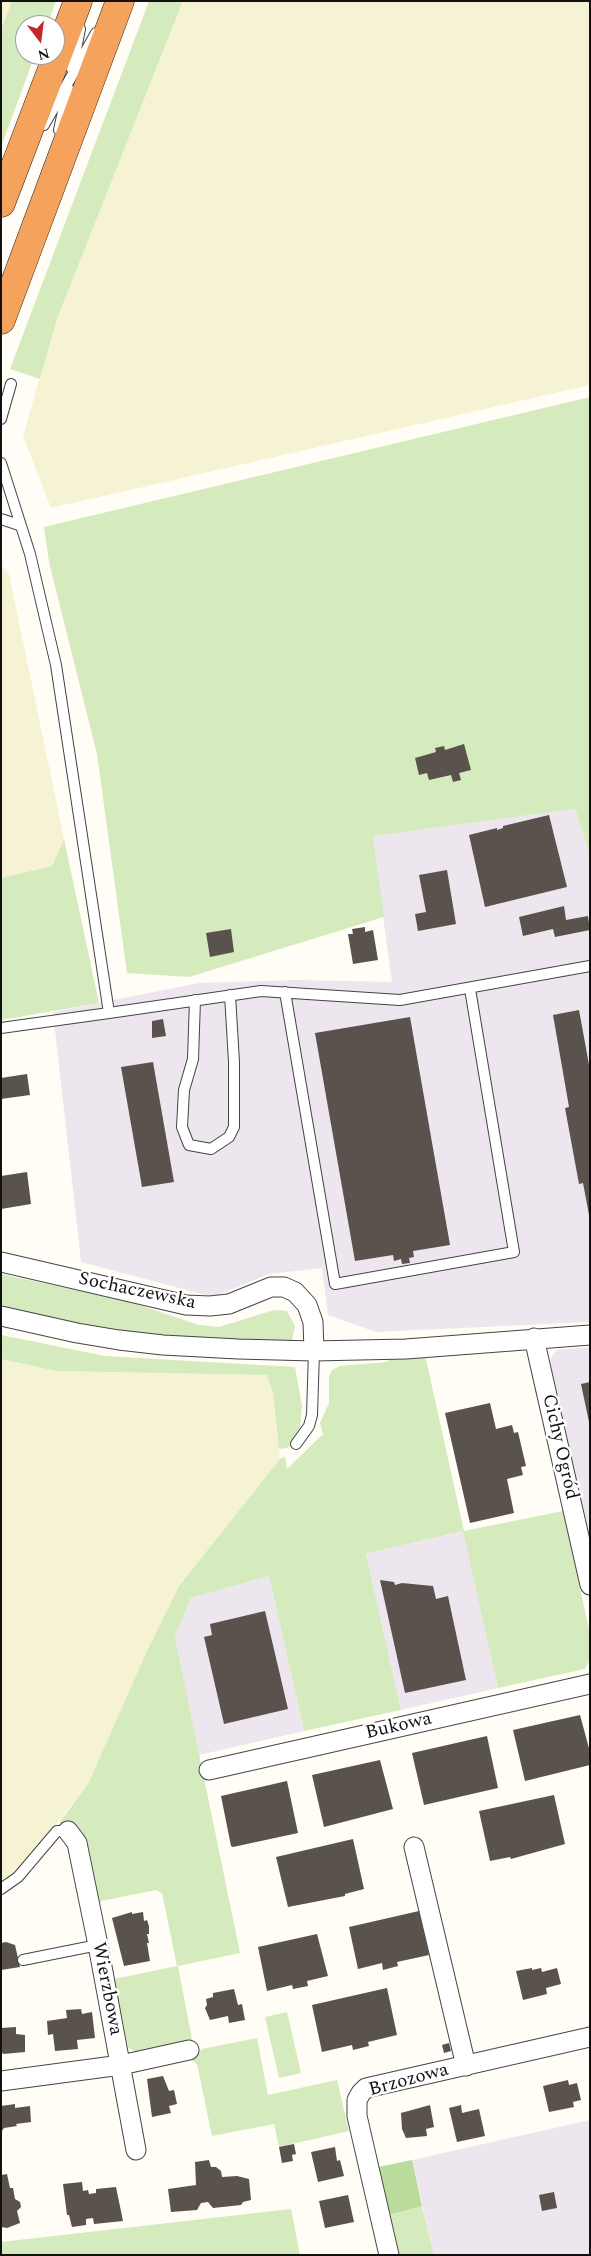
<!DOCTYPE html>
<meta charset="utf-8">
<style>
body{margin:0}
#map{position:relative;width:591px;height:2256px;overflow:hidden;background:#fffdf5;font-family:Spectral,serif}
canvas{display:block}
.frame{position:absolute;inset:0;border:2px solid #111;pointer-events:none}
.north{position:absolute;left:15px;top:15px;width:50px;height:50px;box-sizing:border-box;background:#fff;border:1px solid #a0a0a0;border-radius:50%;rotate:165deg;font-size:14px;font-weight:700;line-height:20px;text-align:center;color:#111}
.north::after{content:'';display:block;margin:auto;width:18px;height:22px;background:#c4262e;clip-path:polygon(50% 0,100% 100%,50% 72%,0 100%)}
</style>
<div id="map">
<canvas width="591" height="2256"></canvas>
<div class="frame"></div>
<div class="north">N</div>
</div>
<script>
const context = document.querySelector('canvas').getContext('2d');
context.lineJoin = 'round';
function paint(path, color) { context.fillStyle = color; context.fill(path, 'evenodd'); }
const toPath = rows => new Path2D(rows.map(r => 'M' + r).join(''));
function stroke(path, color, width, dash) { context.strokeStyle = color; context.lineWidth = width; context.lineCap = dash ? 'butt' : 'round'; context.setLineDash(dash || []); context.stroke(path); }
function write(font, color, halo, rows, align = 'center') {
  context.font = font + ' Spectral,serif'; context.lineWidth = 5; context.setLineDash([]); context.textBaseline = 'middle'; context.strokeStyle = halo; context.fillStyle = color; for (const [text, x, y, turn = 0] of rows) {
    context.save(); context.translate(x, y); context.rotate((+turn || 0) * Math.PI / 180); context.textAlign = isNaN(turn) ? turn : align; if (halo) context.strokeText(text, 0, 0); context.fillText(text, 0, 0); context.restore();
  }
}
const industrial = toPath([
 [575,809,590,856,590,1322,376,1332,328,1315,322,1268,269,1274,213,1297,81,1262,53,1012,199,983,297,980,392,982,372,836],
 [590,1347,590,1542,550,1360,556,1350],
 [464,1531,498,1688,401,1710,366,1554],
 [269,1576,304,1731,199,1755,175,1637,191,1598],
 [590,2120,590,2255,434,2255,412,2160]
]);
const farmland = toPath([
 [1,1,12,1,1,30],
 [183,1,590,1,590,385,51,508,23,436,57,319],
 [1,565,9,574,64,839,52,866,1,878],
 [1,1359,56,1371,268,1375,273,1393,280,1459,179,1586,146,1653,89,1782,20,1871,1,1884]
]);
const green = toPath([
 [12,1,56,1,47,25,25,25,25,55,35,55,1,147,1,30],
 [149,1,183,1,57,319,40,379,10,369],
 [590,397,590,856,575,809,373,836,384,917,189,977,127,973,97,754,49,562,44,527],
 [64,839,99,1003,1,1020,1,878,52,866],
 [1,1274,130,1302,199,1325,219,1327,274,1310,287,1311,295,1326,292,1340,277,1344,131,1334,48,1317,1,1305],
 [1,1335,105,1356,295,1367,302,1406,300,1427,288,1448,279,1449,273,1393,267,1375,56,1371,1,1359],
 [425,1355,464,1531,563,1511,590,1634,590,1660,585,1669,498,1688,463,1531,366,1554,401,1710,304,1731,269,1576,191,1598,175,1637,240,1953,178,1966,192,2039,188,2045,139,2055,128,2047,114,1979,177,1966,162,1893,156,1890,101,1901,99,1908,79,1834,59,1823,89,1782,146,1653,179,1586,280,1459,285,1456,287,1469,323,1434,320,1423,329,1403,329,1376,332,1370,340,1366,387,1362,389,1359],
 [287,2012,301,2073,279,2078,265,2017],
 [257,2038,268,2095,337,2080,349,2131,279,2147,274,2124,212,2136,197,2064,191,2060,202,2049],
 [422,2206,434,2255,398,2255,389,2215],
 [291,2209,300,2255,1,2255,1,2242]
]);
const forest = toPath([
 [412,2160,422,2206,389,2215,378,2167]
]);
const building = toPath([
 [464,744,471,770,459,773,461,780,453,782,451,775,429,780,427,773,419,775,415,758,436,752,435,748,444,746,445,750],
 [549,815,567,887,485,907,469,835,497,828,497,830,503,828,503,826],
 [447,870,456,924,418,931,415,914,426,912,419,875],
 [564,906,566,920,588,916,590,930,555,937,553,929,523,936,519,917],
 [365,927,365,932,373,930,378,960,353,964,348,934,353,934,352,929],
 [231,929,234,952,210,957,206,933],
 [579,1010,590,1070,589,1215,583,1183,579,1184,565,1108,569,1107,553,1015],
 [410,1017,450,1245,413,1251,414,1257,409,1258,410,1263,402,1264,401,1259,394,1261,393,1255,355,1261,315,1033],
 [163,1019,166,1036,152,1038,152,1021],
 [153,1062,174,1182,142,1187,121,1067],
 [27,1074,30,1095,1,1099,1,1078],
 [27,1172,31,1204,1,1209,1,1176],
 [590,1382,590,1422,589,1422,581,1384],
 [490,1403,496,1429,512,1425,514,1433,518,1432,526,1466,521,1467,523,1475,507,1479,514,1513,470,1523,445,1413],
 [380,1580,394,1582,395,1585,402,1583,433,1586,436,1599,448,1596,466,1680,405,1693],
 [265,1611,288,1709,224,1724,204,1637,212,1635,210,1624],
 [580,1715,590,1752,590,1765,525,1781,513,1730],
 [487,1736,498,1788,424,1805,412,1753],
 [380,1760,393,1809,324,1827,312,1775],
 [287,1781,298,1833,233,1847,231,1846,221,1796],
 [554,1795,565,1844,511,1859,510,1857,490,1861,479,1811],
 [353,1839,364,1889,345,1894,345,1896,288,1907,276,1857],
 [419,1911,429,1955,397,1962,398,1966,383,1970,382,1963,358,1969,349,1927],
 [132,1912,132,1914,143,1912,144,1921,147,1920,149,1926,149,1934,147,1934,149,1943,147,1943,150,1961,124,1966,112,1918],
 [317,1934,328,1976,307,1981,308,1986,293,1989,292,1985,267,1991,258,1947],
 [6,1942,15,1945,20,1967,1,1970,1,1943],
 [532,1968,532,1970,541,1968,542,1972,557,1968,561,1984,546,1988,547,1994,523,2000,516,1971],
 [387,1988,397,2035,368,2042,369,2046,353,2050,352,2045,322,2052,312,2005],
 [234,1989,238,2005,242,2004,245,2020,229,2023,228,2016,210,2020,205,2008,207,2005,206,1999,213,1997,213,1993],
 [81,2009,82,2014,92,2012,95,2038,77,2040,78,2049,55,2051,53,2034,48,2035,47,2021,67,2018,66,2010],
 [16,2027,16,2034,25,2035,25,2052,3,2054,1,2050,1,2028],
 [449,2043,451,2051,444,2053,442,2045],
 [163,2076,169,2091,174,2090,177,2104,169,2106,171,2113,152,2117,147,2079],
 [568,2080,569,2085,577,2083,581,2100,573,2102,574,2107,549,2112,543,2086],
 [15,2104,15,2108,30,2106,31,2122,16,2124,17,2126,4,2128,1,2132,1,2106],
 [430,2105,434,2127,426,2129,427,2136,406,2138,402,2129,401,2113],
 [461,2105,462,2113,479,2109,485,2136,457,2142,449,2108],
 [294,2144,296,2154,292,2155,293,2161,282,2163,279,2147],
 [335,2147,337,2161,340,2160,344,2176,318,2182,311,2152],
 [209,2160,211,2167,216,2167,221,2171,222,2177,237,2176,249,2179,251,2200,243,2202,241,2205,213,2208,208,2202,201,2203,197,2210,171,2212,168,2189,196,2185,195,2162],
 [7,2174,10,2188,13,2188,15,2199,20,2202,21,2207,17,2211,20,2223,7,2228,1,2227,1,2175],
 [82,2182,83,2191,88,2190,89,2194,96,2193,96,2189,116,2187,123,2221,94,2224,93,2218,86,2219,86,2225,72,2227,69,2215,67,2215,63,2184],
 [554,2192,557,2208,542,2211,539,2195],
 [348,2195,354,2222,325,2228,319,2201]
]);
const lane = toPath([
 [72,69,80,29],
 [44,125,96,33],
 [59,130,68,88],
 [1,419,11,384],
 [1,463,30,554,56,665,109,1013,261,991,400,1000,590,966],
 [1,519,19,525],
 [285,992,335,1284,514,1252,470,989],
 [195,1000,193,1059,184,1090,182,1127,189,1145,211,1149,229,1137,234,1127,234,1062,230,995],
 [1,1028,109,1013],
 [296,1444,309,1426,312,1415,314,1351],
 [1,1889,18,1877,57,1831,68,1831],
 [23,1960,98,1945]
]);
const street = toPath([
 [1,1262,186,1305,210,1306,229,1304,271,1287,284,1287,295,1292,307,1305,313,1322,314,1351],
 [1,1316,77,1333,119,1340,163,1345,238,1349,314,1351,406,1349,590,1335],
 [534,1338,590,1585],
 [209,1770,590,1684],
 [68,1831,77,1843,98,1945,136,2150],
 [414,1847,466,2066],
 [1,2081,121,2065,189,2050],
 [389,2255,357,2116,357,2100,361,2093,366,2088,590,2037]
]);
const highway = toPath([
 [1,203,78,1],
 [1,320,120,1]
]);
const streetNames = [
 ["Sochaczewska",137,1292,12],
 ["Cichy Ogród",559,1447,77],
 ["Bukowa",399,1727,-13],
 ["Wierzbowa",106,1989,79],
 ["Brzozowa",409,2081,-15]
];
paint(industrial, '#eee6ef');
paint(farmland, '#f6f3d4');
paint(green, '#d5ebbd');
paint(forest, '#b9dc9c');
paint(building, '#5a524d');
stroke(lane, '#444', 12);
stroke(street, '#444', 21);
stroke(highway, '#222', 29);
stroke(lane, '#fff', 10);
stroke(street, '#fff', 19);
stroke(highway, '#f5a25d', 28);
write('19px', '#111', '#fff', streetNames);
</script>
